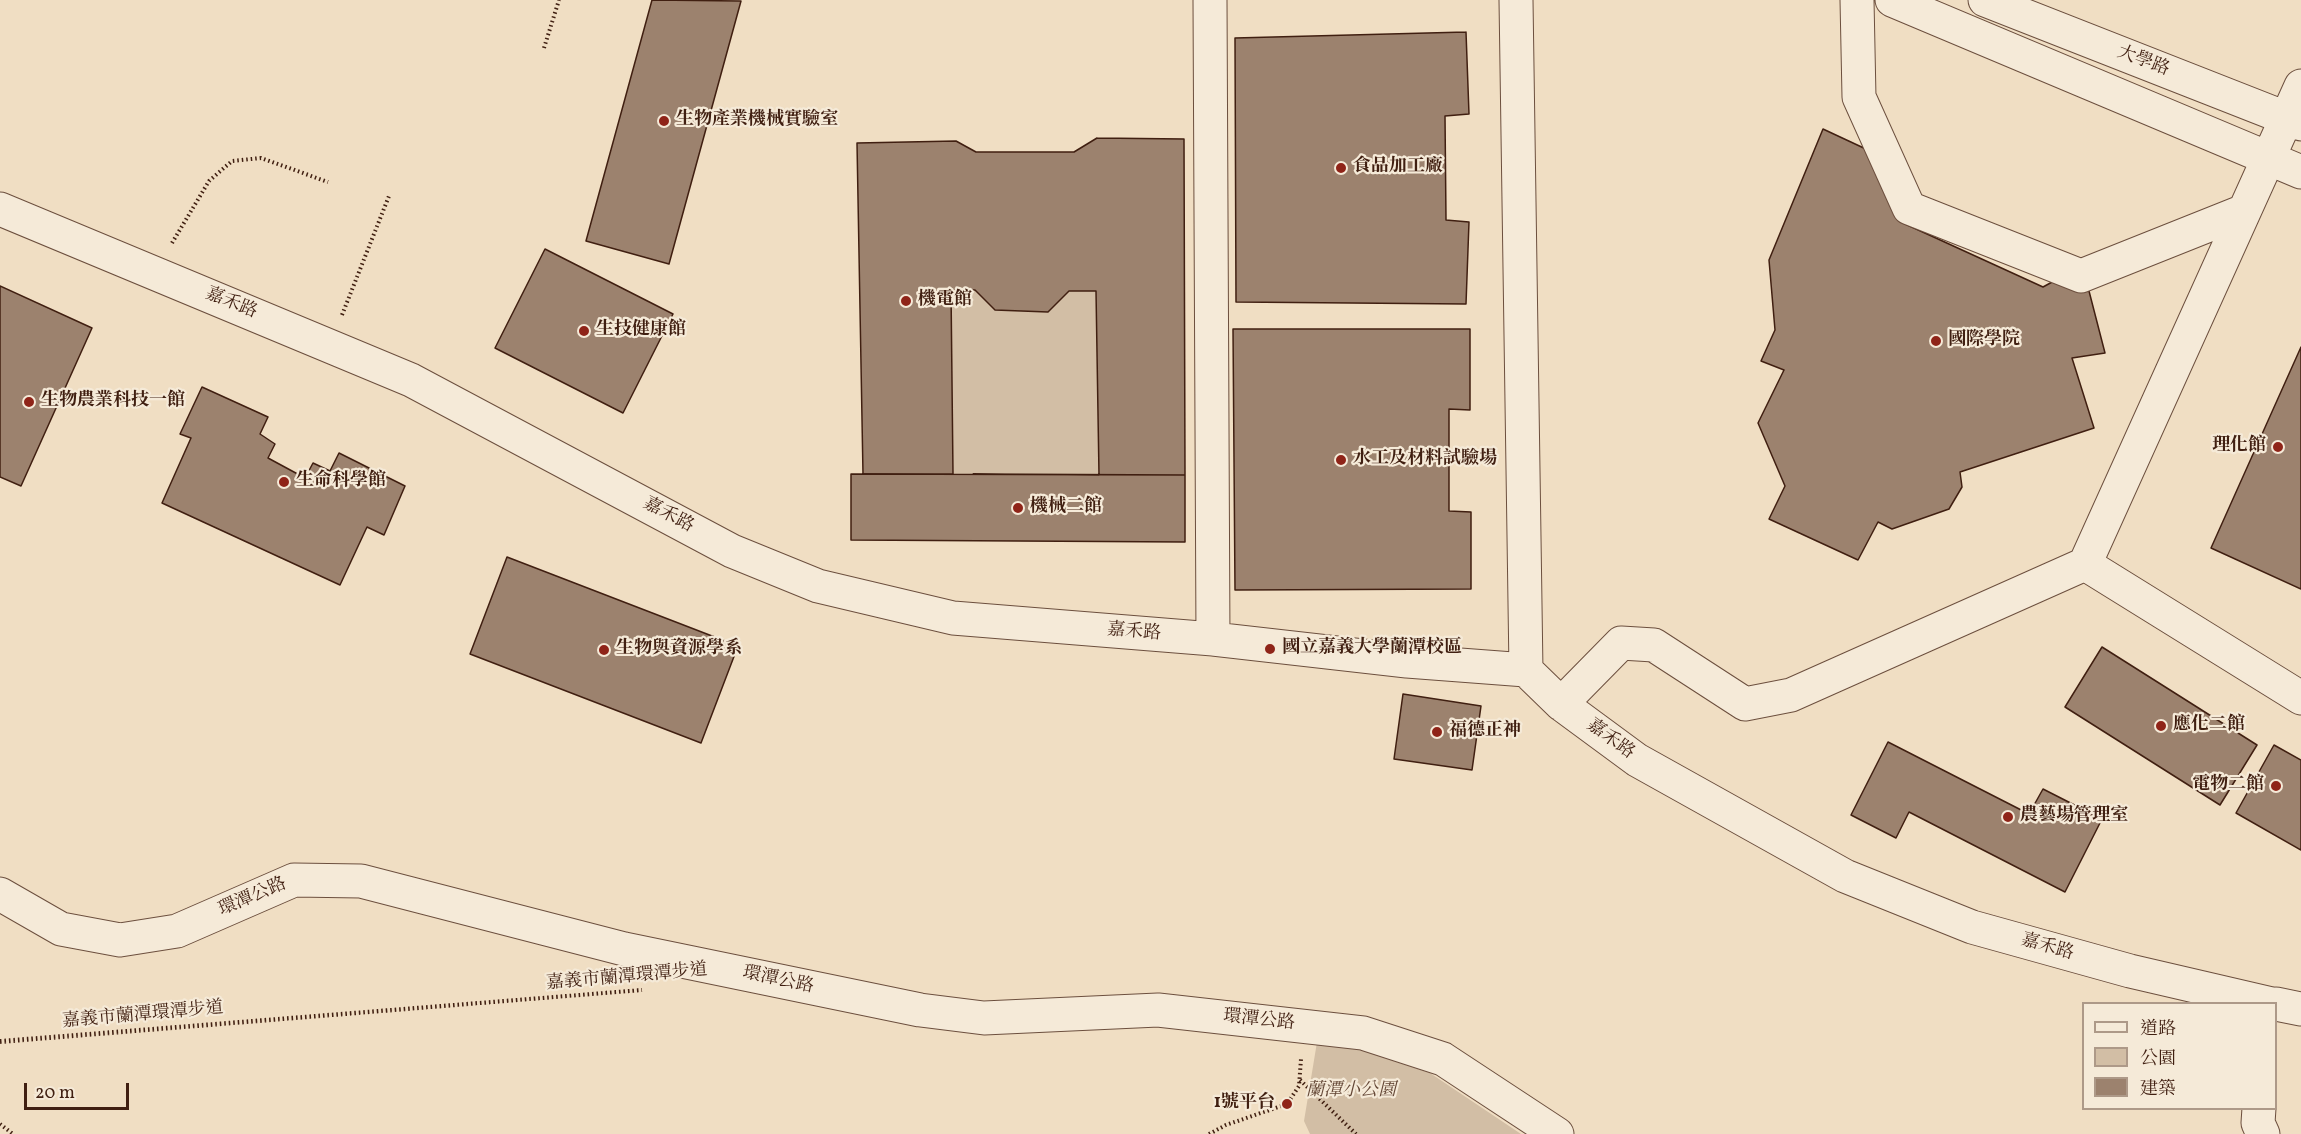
<!DOCTYPE html>
<meta charset="utf-8">
<style>
body{margin:0}
#map{position:relative;width:2301px;height:1134px;overflow:hidden;background:#f0dec3;font-family:Vollkorn,"Noto Serif TC",serif}
canvas{display:block}
.legend{position:absolute;left:2082px;top:1002px;width:195px;height:108px;box-sizing:border-box;background:#f5ead8;border:2px solid #ad9988;margin:0;padding:8px 10px;list-style:none;font-size:18px;color:#401f11}
.legend li{display:flex;align-items:center;gap:12px;height:30px}
.legend b{width:30px;border:2px solid #ad9988}
.scale{position:absolute;left:24px;top:1083px;width:105px;height:27px;box-sizing:border-box;border:3px solid #401f11;border-top:0;padding-left:8px;font-size:18px;line-height:21px;white-space:nowrap;color:#401f11;-webkit-text-stroke:4px #f5ead8;paint-order:stroke}
</style>
<div id="map">
<canvas width="2301" height="1134"></canvas>
<ul class="legend">
<li><b style="height:8px;background:#f5ead8"></b>道路</li>
<li><b style="height:16px;background:#d2bea5"></b>公園</li>
<li><b style="height:16px;background:#9c826e"></b>建築</li>
</ul>
<div class="scale">20 m</div>
</div>
<script>
const context = document.querySelector('canvas').getContext('2d');
context.lineJoin = 'round';
function paint(path, color) { context.fillStyle = color; context.fill(path, 'evenodd'); }
const toPath = rows => new Path2D(rows.map(r => 'M' + r).join(''));
function stroke(path, color, width, dash) { context.strokeStyle = color; context.lineWidth = width; context.lineCap = dash ? 'butt' : 'round'; context.setLineDash(dash || []); context.stroke(path); }
function write(font, color, halo, rows, align = 'center') {
  context.font = font + ' Vollkorn,"Noto Serif TC",serif'; context.lineWidth = 4.5; context.setLineDash([]); context.textBaseline = 'middle'; context.strokeStyle = halo; context.fillStyle = color; for (const [text, x, y, turn = 0] of rows) {
    context.save(); context.translate(x, y); context.rotate((+turn || 0) * Math.PI / 180); context.textAlign = isNaN(turn) ? turn : align; if (halo) context.strokeText(text, 0, 0); context.fillText(text, 0, 0); context.restore();
  }
}
const green = toPath([
 [951,290,975,290,996,310,1048,312,1069,291,1096,291,1099,475,953,474],
 [1318,1036,1430,1073,1521,1134,1310,1134,1304,1121]
]);
const building = toPath([
 [652,0,741,1,669,264,586,241,652,0],
 [1466,32,1469,114,1445,116,1446,220,1469,222,1466,304,1236,302,1235,38,1466,32],
 [1823,129,1868,150,1903,223,2043,287,2054,281,2089,291,2105,353,2072,358,2094,428,1960,472,1962,487,1949,509,1892,529,1878,522,1858,560,1769,519,1785,486,1758,423,1784,370,1761,361,1775,330,1769,260,1823,129],
 [1097,138,1184,139,1185,475,973,474,1099,475,1096,291,1069,291,1048,312,995,310,975,290,951,290,953,474,863,474,857,143,956,141,976,152,1074,152,1097,138],
 [545,249,673,314,623,413,495,348,545,249],
 [0,286,92,328,21,486,0,477,0,286],
 [1233,329,1470,329,1470,410,1449,409,1449,511,1471,512,1471,589,1235,590,1233,329],
 [2301,347,2301,589,2211,548,2301,347],
 [202,387,268,417,260,434,275,444,268,458,305,478,313,463,330,471,339,453,405,486,384,535,367,527,340,585,162,503,191,438,180,434,202,387],
 [851,474,1185,475,1185,542,851,540,851,474],
 [507,557,738,646,701,743,470,654,507,557],
 [2102,647,2257,745,2220,805,2065,707,2102,647],
 [1403,694,1481,706,1472,770,1394,759,1403,694],
 [1888,742,2029,814,2043,789,2102,819,2065,892,1909,812,1896,838,1851,815,1888,742],
 [2274,745,2301,760,2301,850,2236,813,2274,745]
]);
const path = toPath([
 [544,48,559,0],
 [172,243,209,181,232,161,261,158,328,182],
 [342,315,389,196],
 [0,1041,642,990],
 [0,1042,642,990],
 [1300,1080,1356,1134],
 [0,1124,13,1134],
 [1209,1134,1226,1125,1287,1104,1299,1086,1301,1059]
]);
const minor = toPath([
 [1210,0,1213,639],
 [1516,0,1526,670],
 [1857,0,1859,97,1909,208,2081,276,2244,211],
 [1892,0,2301,172],
 [1985,0,2301,124],
 [2301,86,2085,564,2301,698],
 [0,209,411,380,732,551,818,586,953,618,1213,639,1407,661,1526,670,1561,704,1637,760,1845,876,1972,927,2130,971,2272,1004],
 [1561,704,1621,643,1654,645,1745,704,1791,695,2085,564],
 [0,894,61,929,120,940,177,931,294,880,361,881,624,949,920,1010,984,1018,1158,1010,1363,1033,1443,1059,1557,1134],
 [2276,1004,2301,1009],
 [2259,1108,2258,1123,2263,1134]
]);
const markers = [
 [664,121,6,"#8f2418"],
 [1341,168,6,"#8f2418"],
 [906,301,6,"#8f2418"],
 [584,331,6,"#8f2418"],
 [1936,341,6,"#8f2418"],
 [29,402,6,"#8f2418"],
 [2278,447,6,"#8f2418"],
 [1341,460,6,"#8f2418"],
 [284,482,6,"#8f2418"],
 [1018,508,6,"#8f2418"],
 [1270,649,6,"#8f2418"],
 [604,650,6,"#8f2418"],
 [2161,726,6,"#8f2418"],
 [1437,732,6,"#8f2418"],
 [2276,786,6,"#8f2418"],
 [2008,817,6,"#8f2418"],
 [1287,1104,6,"#8f2418"]
];
const streetNames = [
 ["大學路",2143,62,21],
 ["嘉禾路",231,304,22],
 ["嘉禾路",668,516,28],
 ["嘉禾路",1134,633,5],
 ["嘉禾路",1610,740,36],
 ["環潭公路",253,898,-23],
 ["嘉禾路",2047,948,16],
 ["嘉義市蘭潭環潭步道",627,978,-5],
 ["環潭公路",778,981,12],
 ["嘉義市蘭潭環潭步道",143,1016,-5],
 ["環潭公路",1259,1021,6]
];
const poiNames = [
 ["生物產業機械實驗室",676,121],
 ["食品加工廠",1353,168],
 ["機電館",918,301],
 ["生技健康館",596,331],
 ["國際學院",1948,341],
 ["生物農業科技一館",41,402],
 ["理化館",2266,447,"right"],
 ["水工及材料試驗場",1353,460],
 ["生命科學館",296,482],
 ["機械二館",1030,508],
 ["國立嘉義大學蘭潭校區",1282,649],
 ["生物與資源學系",616,650],
 ["應化二館",2173,726],
 ["福德正神",1449,732],
 ["電物二館",2264,786,"right"],
 ["農藝場管理室",2020,817],
 ["1號平台",1275,1104,"right"]
];
const parkNames = [
 ["蘭潭小公園",1351,1092]
];
paint(green, '#d2bea5');
paint(building, '#9c826e');
stroke(building, '#401f11', 1.5);
stroke(minor, '#6c4f3e', 35);
stroke(path, '#401f11', 4, [1.5, 3]);
stroke(minor, '#f5ead8', 33);
for (const [x, y, r, color] of markers) { const dot = new Path2D(); dot.arc(x, y, r, 0, 2 * Math.PI); context.fillStyle = color; context.fill(dot); stroke(dot, '#f5ead8', 2); }
write('18px', '#401f11', '#f5ead8', streetNames);
write('bold 18px', '#401f11', '#f5ead8', poiNames, 'left');
write('italic 18px', '#644736', '#f5ead8', parkNames);
</script>
